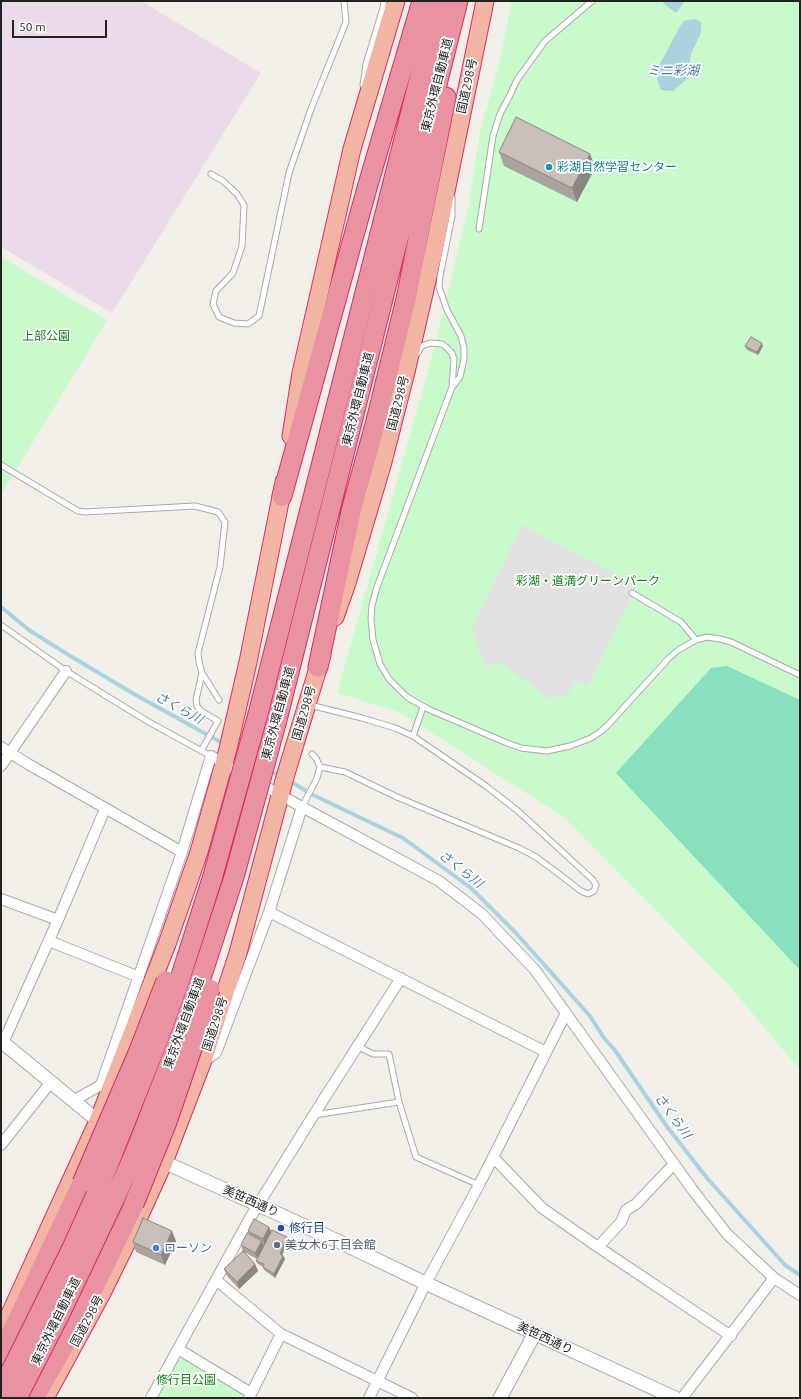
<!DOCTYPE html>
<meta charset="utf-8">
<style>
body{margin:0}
#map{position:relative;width:801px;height:1399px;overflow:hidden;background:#f2efe9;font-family:Ubuntu,sans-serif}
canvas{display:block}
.frame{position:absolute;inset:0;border:2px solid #222;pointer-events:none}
.scale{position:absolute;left:12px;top:20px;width:95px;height:18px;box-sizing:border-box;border:2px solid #222;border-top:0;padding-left:5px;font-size:12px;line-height:14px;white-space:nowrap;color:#222;-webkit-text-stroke:3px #fff;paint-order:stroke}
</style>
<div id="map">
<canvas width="801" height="1399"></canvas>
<div class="frame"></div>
<div class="scale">50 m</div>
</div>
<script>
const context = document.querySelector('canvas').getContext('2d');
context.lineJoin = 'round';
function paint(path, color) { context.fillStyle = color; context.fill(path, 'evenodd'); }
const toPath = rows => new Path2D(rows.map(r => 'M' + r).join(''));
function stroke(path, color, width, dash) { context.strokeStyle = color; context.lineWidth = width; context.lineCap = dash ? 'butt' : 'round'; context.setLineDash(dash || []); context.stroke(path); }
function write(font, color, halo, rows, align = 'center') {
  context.font = font + ' Ubuntu,"Noto Sans JP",sans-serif'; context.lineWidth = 3.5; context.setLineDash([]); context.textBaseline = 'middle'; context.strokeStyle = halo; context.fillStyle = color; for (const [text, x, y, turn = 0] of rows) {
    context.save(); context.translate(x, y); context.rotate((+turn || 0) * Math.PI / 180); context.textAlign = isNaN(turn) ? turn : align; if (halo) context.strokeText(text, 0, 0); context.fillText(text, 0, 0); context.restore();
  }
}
const industrial = toPath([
 [1,1,141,1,261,73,112,313,1,247]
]);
const park = toPath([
 [512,1,800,1,800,1070,727,983,565,818,399,712,337,693,435,346,469,204,480,132,500,60],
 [1,257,107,320,1,495],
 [183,1357,242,1393,244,1398,156,1398,179,1358]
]);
const pitch = toPath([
 [727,666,800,700,800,966,798,968,616,773,711,668]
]);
const parking = toPath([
 [522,525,637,586,588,686,576,680,568,694,548,698,501,662,486,667,472,628]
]);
const water = toPath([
 [664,1,685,1,676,13,663,3],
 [694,19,701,22,701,33,691,54,688,78,673,91,661,90,655,73,683,21]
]);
const stream = toPath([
 [1,607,29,630,67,654,134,694,224,744],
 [268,770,282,777],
 [288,780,313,795,403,838,471,888,515,932,590,1016,604,1038,614,1049,668,1128,707,1178,785,1265,800,1275]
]);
const service = toPath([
 [363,85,366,64,383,8,384,1],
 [211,174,223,181,237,194,244,205,242,246,233,273,216,291,213,304,219,317,234,323,248,324,259,316,289,173,311,109,346,22,344,1],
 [452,197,452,216,440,276,439,287,447,310,461,336,464,348,464,359,460,377,453,386],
 [479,229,493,136,500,114,509,97,517,80,545,41,592,1],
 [417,354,422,346,430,343,442,344,446,347,452,353,454,359,452,387,377,587,372,605,371,619,373,640,380,664,389,679,407,697,428,709,507,743,521,748,547,751,570,746,591,738,600,732,608,725,669,658,678,650,696,640,707,637,720,639,731,642,800,675],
 [1,465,78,511,85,512,195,506,218,512,225,522,220,567,198,653,199,662,202,673,196,700,197,706,201,711,218,721,201,751],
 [632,593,681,622,696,640],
 [1,625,66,671,147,721,211,756],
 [202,673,219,700],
 [310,705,362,718,395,728,413,736,486,786,518,811,593,880,596,885,594,891,588,894,581,891,559,874,536,857,519,848,397,797,345,772,320,767],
 [413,736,423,707],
 [302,807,317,778,320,767,316,758,312,754],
 [357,1046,373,1054,389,1054,399,1102],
 [314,1115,399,1102,416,1157,479,1185]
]);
const minor = toPath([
 [1,747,28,764,182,852],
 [1,766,66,671],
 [1,899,58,920],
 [269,912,546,1052],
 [49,941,139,977],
 [3,1043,58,920,105,809],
 [203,1062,216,1053,269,912,302,807],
 [73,1101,101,1085,182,852,211,756,302,807,439,881,482,914,535,970,692,1189,727,1234,774,1278,800,1295],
 [1,1145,51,1082],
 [493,1157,542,1208,598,1247,731,1336],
 [598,1247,621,1222,626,1210,636,1204,674,1164],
 [216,1280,281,1334,412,1398],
 [178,1349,251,1393],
 [151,1398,250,1218,313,1116,401,978],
 [249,1398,281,1334],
 [369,1398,426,1283,479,1185,566,1013],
 [682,1398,774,1278]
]);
const tertiary = toPath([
 [1,1041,98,1121,164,1162,342,1243,423,1282,675,1398],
 [500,1398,535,1333]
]);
const trunk = toPath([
 [291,436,301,373,352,149,396,1],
 [335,617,347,583,383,462,406,372,434,250,485,1],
 [4,1327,98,1121,167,944,199,852,228,749,248,662,284,482],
 [45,1398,101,1295,133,1230,164,1162,202,1063,238,953,285,777,322,655]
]);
const motorway = toPath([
 [282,496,367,188,422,1],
 [318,667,352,507,375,425,406,299,446,97],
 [258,714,439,1],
 [277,720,458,1],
 [1,1355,82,1183],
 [34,1398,66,1342,101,1273,134,1204]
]);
const motorwayBridge = toPath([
 [82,1183,138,1053,166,981],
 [134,1204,167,1122,195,1040,210,989],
 [1,1391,72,1248,99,1188,158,1040,179,982,212,879,258,714],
 [17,1398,60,1314,116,1196,136,1150,178,1042,199,984,234,877,277,720]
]);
const wall = toPath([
 [499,152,590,154,595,168,577,202,504,166],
 [745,346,763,346,758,355,747,350],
 [269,1227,271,1232,288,1241,282,1255,283,1256,285,1259,275,1278,264,1270,263,1267,258,1264,256,1261,257,1259,244,1252,255,1264,258,1271,239,1289,227,1276,224,1269,243,1251,241,1245,249,1234,248,1231],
 [176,1241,165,1265,136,1252,133,1242]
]);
const shadedWall = toPath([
 [590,154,595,168,577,202,572,188],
 [762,343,763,346,758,355,757,352],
 [269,1227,272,1234,265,1246,263,1239],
 [172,1231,176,1241,165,1265,161,1255],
 [287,1237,288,1241,281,1257,280,1254],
 [262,1241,264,1248,258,1260,255,1253],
 [283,1256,285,1259,275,1278,274,1274],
 [255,1264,258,1271,239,1289,237,1282]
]);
const building = toPath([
 [516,117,590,154,572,188,499,152,516,117],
 [751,337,762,343,757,352,745,346,751,337],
 [143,1218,172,1231,161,1255,133,1242,143,1218],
 [254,1219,269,1227,263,1239,248,1231,254,1219],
 [272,1230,287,1237,280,1254,283,1256,274,1274,263,1267,264,1264,256,1261,272,1230],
 [247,1233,262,1241,255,1253,241,1245,247,1233],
 [243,1251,255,1264,237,1282,224,1269,243,1251]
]);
const markers = [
 [549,167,4,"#0f9aa8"],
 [281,1228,4,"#1a4fb4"],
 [277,1245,4,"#5c6f8a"],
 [156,1248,4,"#3f7fe0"]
];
const streetNames = [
 ["東京外環自動車道",437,85,-76],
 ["国道298号",467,86,-78],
 ["東京外環自動車道",358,399,-76],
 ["国道298号",398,403,-76],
 ["東京外環自動車道",278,713,-75],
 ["国道298号",304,713,-74],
 ["東京外環自動車道",184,1023,-70],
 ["国道298号",215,1024,-72],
 ["美笹西通り",251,1201,24],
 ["東京外環自動車道",56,1321,-64],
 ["国道298号",87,1321,-62],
 ["美笹西通り",545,1338,25]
];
const cultureNames = [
 ["彩湖自然学習センター",557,167]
];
const parkNames = [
 ["上部公園",46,336],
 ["彩湖・道満グリーンパーク",588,581],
 ["修行目公園",186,1380]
];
const transitNames = [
 ["修行目",289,1228]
];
const serviceNames = [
 ["美女木6丁目会館",285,1245]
];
const shopNames = [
 ["ローソン",164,1248]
];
const waterNames = [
 ["ミニ彩湖",673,71],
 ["さくら川",179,708,29],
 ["さくら川",461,869,38],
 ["さくら川",673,1116,54]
];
paint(industrial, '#ebdbe8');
paint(park, '#c8facc');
paint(pitch, '#88e0be');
paint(parking, '#e2e2e2');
paint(water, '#aad3df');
stroke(stream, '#aad3df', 4);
stroke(service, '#a9a9a9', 7);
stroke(minor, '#a9a9a9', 12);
stroke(tertiary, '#a9a9a9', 15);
stroke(trunk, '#dc2a67', 19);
stroke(motorway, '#dc2a67', 21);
stroke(service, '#fff', 5);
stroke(minor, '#fff', 10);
stroke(tertiary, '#fff', 13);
stroke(trunk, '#f2b4a3', 17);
stroke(motorway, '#e892a2', 19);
stroke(motorwayBridge, '#dc2a67', 21, []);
stroke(motorwayBridge, '#e892a2', 19);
paint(wall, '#aba49e');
paint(shadedWall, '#8b8681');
paint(building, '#c7bfb8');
stroke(building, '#8b8681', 1);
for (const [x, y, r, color] of markers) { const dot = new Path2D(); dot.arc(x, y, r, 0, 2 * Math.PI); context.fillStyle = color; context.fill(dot); stroke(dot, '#fff', 1.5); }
write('12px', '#222', '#fff', streetNames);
write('12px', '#0d838f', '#fff', cultureNames, 'left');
write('12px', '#0c8416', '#fff', parkNames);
write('12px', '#164399', '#fff', transitNames, 'left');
write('12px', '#4e5e75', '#fff', serviceNames, 'left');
write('12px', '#366cbe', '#fff', shopNames, 'left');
write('italic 13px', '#4a7aab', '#fff', waterNames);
</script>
